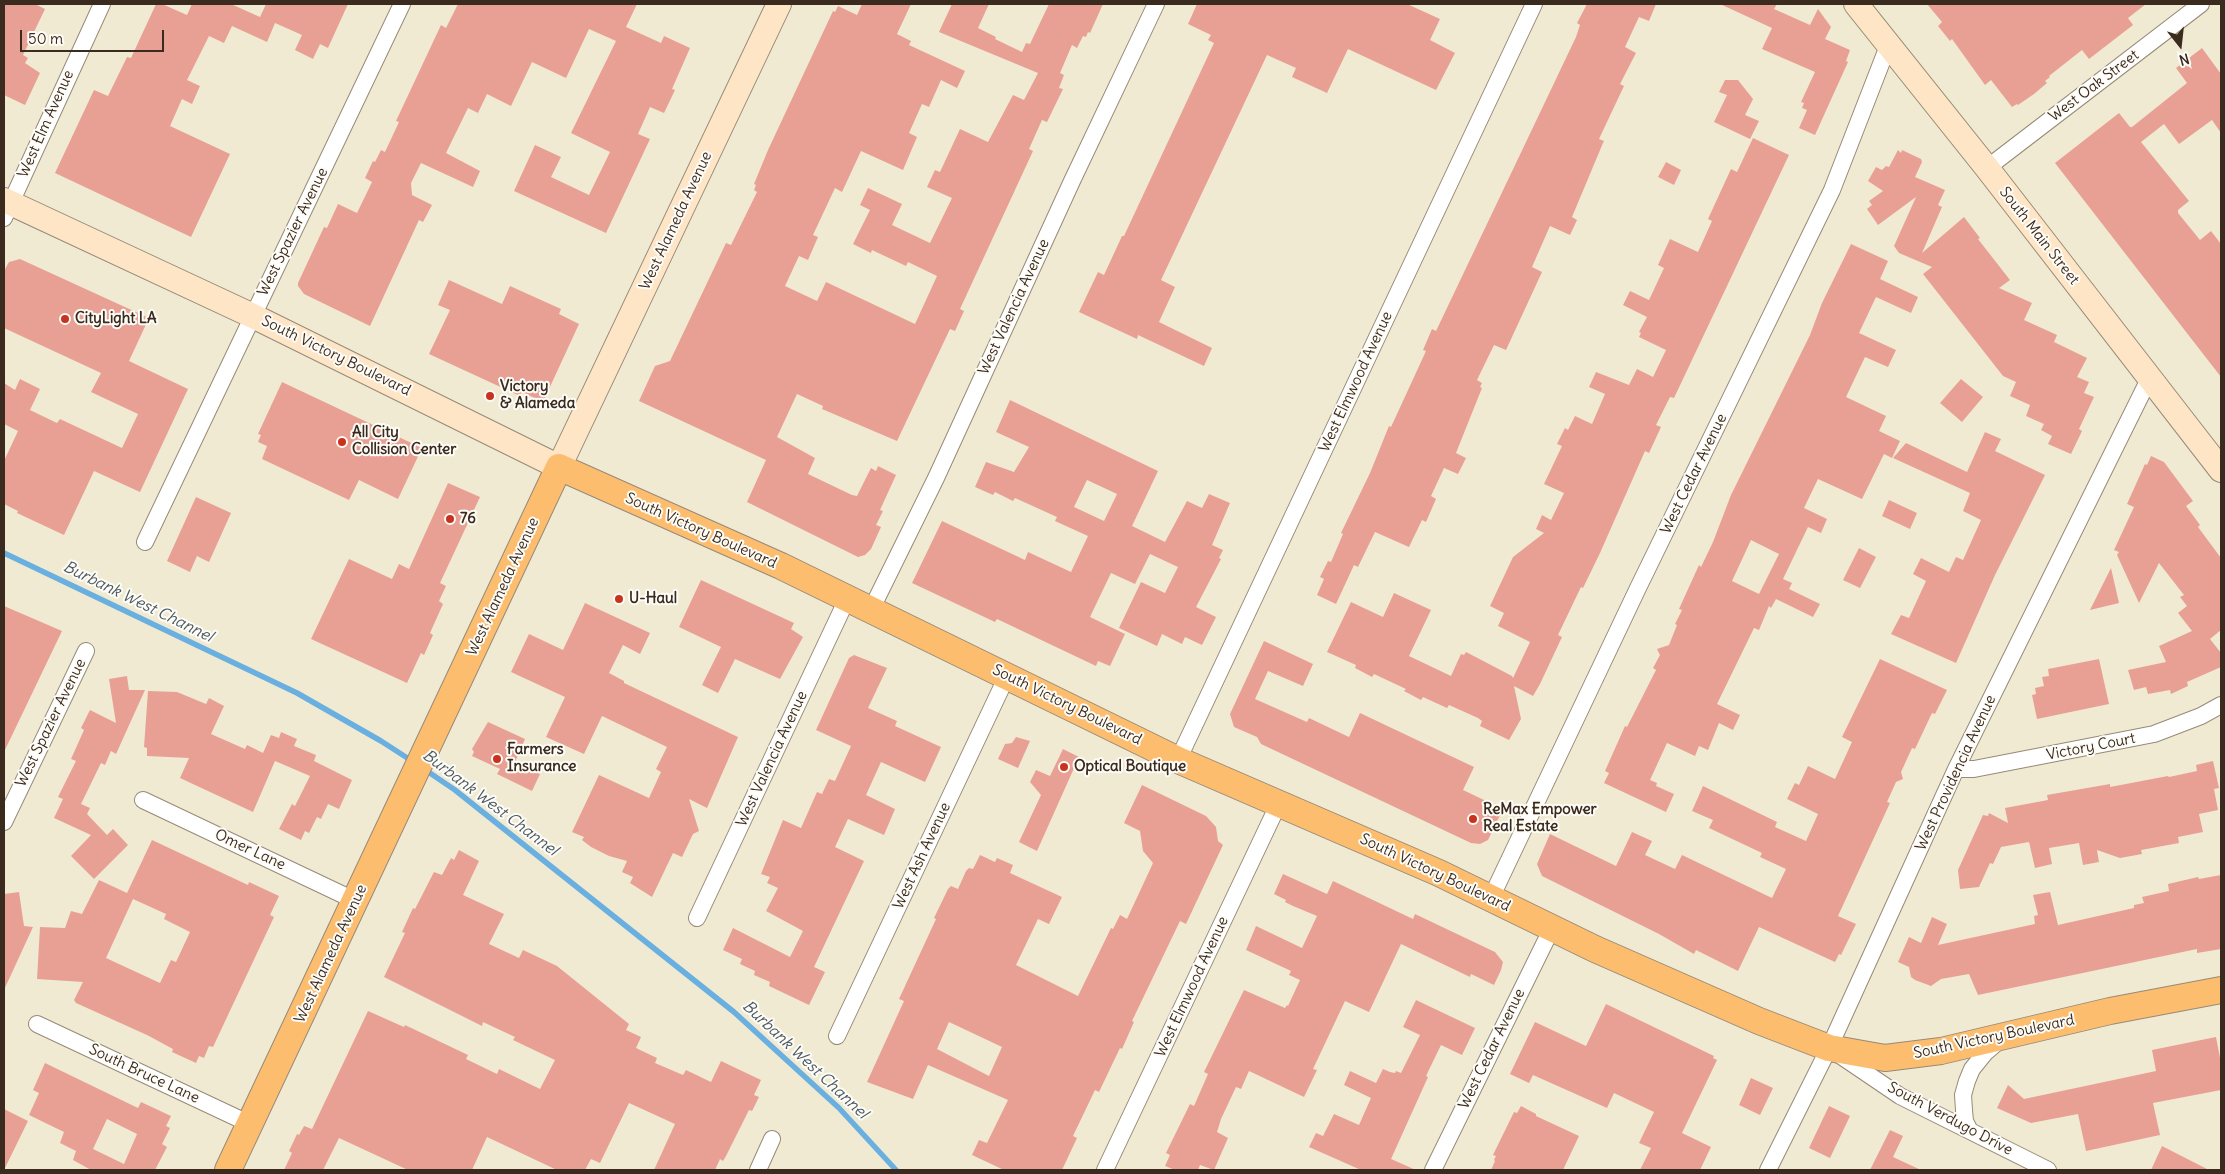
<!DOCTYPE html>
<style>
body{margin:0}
#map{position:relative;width:2225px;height:1174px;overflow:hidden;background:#f1ead2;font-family:Delius,sans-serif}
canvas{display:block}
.frame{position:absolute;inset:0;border:5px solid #3b2a1e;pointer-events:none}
.north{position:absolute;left:2155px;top:20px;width:50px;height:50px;-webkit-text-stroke:4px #fdfcf7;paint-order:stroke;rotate:164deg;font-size:14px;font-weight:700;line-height:20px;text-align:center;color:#3b2a1e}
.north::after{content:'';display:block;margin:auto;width:18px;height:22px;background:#3b2a1e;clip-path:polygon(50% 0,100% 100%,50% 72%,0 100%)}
.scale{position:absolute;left:20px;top:30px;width:144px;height:22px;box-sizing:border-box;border:2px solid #3b2a1e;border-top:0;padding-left:6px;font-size:15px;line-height:18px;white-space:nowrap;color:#3b2a1e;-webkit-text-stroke:4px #fdfcf7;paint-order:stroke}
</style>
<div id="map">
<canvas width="2225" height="1174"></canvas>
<div class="frame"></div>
<div class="north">N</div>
<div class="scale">50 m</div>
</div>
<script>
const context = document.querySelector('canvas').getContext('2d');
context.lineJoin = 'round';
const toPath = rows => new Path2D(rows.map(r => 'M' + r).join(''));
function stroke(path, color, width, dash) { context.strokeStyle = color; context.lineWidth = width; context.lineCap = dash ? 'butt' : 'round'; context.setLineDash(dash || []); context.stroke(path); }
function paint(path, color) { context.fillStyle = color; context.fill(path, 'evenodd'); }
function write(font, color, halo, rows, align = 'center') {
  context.font = font + ' Delius,sans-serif'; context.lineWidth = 4; context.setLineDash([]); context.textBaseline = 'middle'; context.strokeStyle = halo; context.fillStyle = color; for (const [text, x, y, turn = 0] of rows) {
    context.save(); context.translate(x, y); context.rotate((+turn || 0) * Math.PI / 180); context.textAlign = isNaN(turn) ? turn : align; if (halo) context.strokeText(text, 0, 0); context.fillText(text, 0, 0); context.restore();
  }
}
const stream = toPath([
 [4,553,297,693,381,741,412,761],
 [424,769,455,790,734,1012,839,1108,896,1170]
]);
const building = toPath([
 [4,4,35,4,45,9,23,55,28,58,25,63,40,73,25,105,4,95],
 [156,4,162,4,187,15,192,4,231,4,260,17,266,4,348,4,328,48,320,44,313,59,295,50,302,35,275,23,267,42,232,26,224,43,209,36,187,80,200,86,192,104,182,99,170,126,230,154,191,237,55,173,94,90,108,96,127,57,131,58],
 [458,4,637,4,626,27,661,43,664,36,690,48,672,89,675,90,664,113,650,107,638,134,650,139,606,233,514,191,535,145,561,157,551,177,589,195,610,152,571,133,616,41,589,29,566,78,532,62,511,106,487,94,478,113,468,108,446,153,480,171,473,187,421,163,411,183,412,195,432,205,423,222,419,220,370,326,304,294,298,286,298,283,324,227,327,228,338,204,357,213,372,182,365,178,373,161,375,162,381,150,385,152,399,122,396,121,441,25,446,28],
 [862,4,911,4,897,34,911,41,909,45,965,71,957,88,941,80,929,107,922,104,909,133,917,137,903,170,861,151,842,192,835,188,813,235,818,237,808,260,799,256,785,286,817,301,826,282,915,324,937,276,908,262,906,266,872,250,871,253,853,244,870,210,860,205,868,188,902,204,892,225,930,243,952,198,927,187,935,170,940,172,960,129,988,142,1013,95,1024,100,1038,73,939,32,952,4,989,4,978,28,996,37,995,39,1022,52,1026,43,1030,44,1049,4,1103,4,1090,33,1088,32,1086,37,1083,36,1077,48,1072,45,1060,73,1064,75,1059,88,1063,89,1047,122,1042,120,1029,149,1033,151,960,309,964,311,955,331,950,329,897,441,829,412,822,409,823,406,797,394,777,437,815,458,808,474,852,495,857,496,871,468,876,471,878,466,896,475,880,510,883,511,876,525,881,527,871,549,865,555,858,557,747,502,766,460,639,401,655,366,670,361,726,243,731,245,757,192,754,190,756,185,754,184,768,150,833,11,835,12,838,6,857,15],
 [1197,4,1407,4,1440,19,1430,40,1455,53,1436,90,1348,49,1327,93,1292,77,1296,68,1267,55,1161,280,1175,287,1159,322,1212,348,1204,366,1138,335,1137,339,1079,312,1098,272,1104,275,1122,236,1124,236,1214,43,1208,40,1211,35,1188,24],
 [1587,4,1656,4,1649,21,1639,17,1625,47,1636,53,1620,84,1624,86,1599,139,1604,141,1603,143,1572,217,1577,220,1570,235,1550,226,1532,267,1542,272,1506,350,1494,345,1477,380,1482,383,1480,387,1482,388,1456,453,1466,458,1458,474,1444,468,1431,496,1436,499,1426,522,1422,520,1409,547,1375,532,1358,567,1354,565,1336,604,1317,595,1324,579,1320,577,1328,561,1331,562,1343,534,1341,533,1370,473,1389,426,1391,427,1426,351,1423,350,1432,329,1436,331,1576,37,1580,25,1577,23],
 [1720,4,1777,4,1774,9,1810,25,1818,9,1831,27,1825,39,1850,50,1846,61,1848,62,1815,135,1799,128,1807,110,1802,108,1804,103,1801,102,1815,72,1762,49,1772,28],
 [1927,4,2146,4,2128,18,2133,25,2089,59,2082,50,2049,76,2050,77,2045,81,2047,83,2034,94,2018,105,2017,104,2012,107,1991,80,1985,85,1952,39,1950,41,1938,26,1942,22],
 [2202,48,2221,74,2221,133,2212,120,2179,144,2164,124,2141,142,2189,201,2178,210,2178,213,2200,240,2211,231,2221,244,2221,377,2055,163,2119,113,2130,127,2132,127,2187,83,2176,68],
 [1725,80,1738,80,1753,99,1745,115,1759,121,1750,139,1714,122,1727,95,1719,92],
 [1753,138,1789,155,1674,398,1670,397,1656,425,1661,427,1649,453,1645,451,1600,553,1583,588,1581,587,1558,635,1562,637,1540,684,1533,696,1514,686,1521,719,1509,740,1480,726,1482,721,1478,718,1449,705,1447,708,1423,697,1421,700,1404,691,1406,689,1374,674,1372,677,1355,668,1356,665,1327,652,1351,602,1383,617,1394,593,1431,610,1409,656,1451,676,1461,654,1464,655,1466,652,1512,676,1513,678,1530,642,1498,626,1504,613,1490,606,1513,557,1544,533,1536,529,1542,515,1551,520,1564,493,1544,484,1562,446,1557,444,1565,428,1568,430,1575,416,1592,424,1605,394,1589,387,1596,372,1629,385,1637,369,1653,377,1666,350,1639,337,1641,333,1639,332,1647,317,1623,305,1630,291,1649,300,1664,268,1658,265,1670,239,1698,252,1712,221,1708,219,1731,169,1737,172],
 [1898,150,1901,153,1902,150,1921,159,1922,162,1915,177,1945,190,1938,205,1942,207,1922,253,1964,217,1980,238,1978,239,2010,280,1999,288,2032,303,2024,320,2057,335,2054,342,2087,358,2077,377,2089,382,2084,393,2094,397,2079,429,2082,431,2071,454,2048,444,2052,436,2041,430,2044,424,2026,416,2030,405,2010,396,2016,382,2003,376,1923,274,1932,267,1899,253,1894,246,1916,197,1878,225,1867,209,1872,205,1869,201,1883,191,1868,181,1876,167,1882,170,1886,166,1889,167],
 [1666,162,1681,170,1674,185,1658,177],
 [1851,244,1888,261,1880,279,1918,297,1911,313,1876,297,1859,333,1896,350,1888,367,1865,357,1846,397,1886,416,1879,431,1900,441,1892,458,1884,454,1862,499,1818,479,1804,508,1827,519,1821,533,1808,527,1783,579,1792,583,1789,589,1820,604,1813,617,1776,599,1771,608,1769,606,1759,630,1754,628,1717,704,1740,715,1733,730,1719,723,1708,750,1699,746,1695,756,1667,743,1650,780,1657,783,1656,786,1674,794,1666,812,1604,783,1609,773,1605,771,1625,726,1627,727,1656,670,1653,668,1660,655,1657,649,1669,645,1677,625,1675,624,1682,610,1679,609,1699,565,1701,567,1713,542,1731,495,1810,335,1822,303],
 [1751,540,1779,554,1759,594,1732,581],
 [20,259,149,318,129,361,188,389,140,492,94,471,64,535,17,513,18,511,4,504,4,461,18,431,4,424,4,383,15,390,20,379,40,389,30,410,57,423,60,419,122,448,138,414,91,392,101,373,4,328,4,271,9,262],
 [449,280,502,304,510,286,561,309,559,314,579,324,543,402,522,392,520,396,429,354,450,310,438,305],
 [1961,379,1983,397,1962,422,1940,403],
 [282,382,422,448,398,499,359,480,349,500,262,459,267,446,258,442,261,435,258,434],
 [1010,400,1158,471,1132,526,1165,542,1187,501,1202,508,1209,494,1230,503,1212,545,1223,550,1219,558,1221,559,1196,607,1216,617,1202,645,1185,637,1182,644,1162,634,1157,646,1119,628,1141,582,1165,593,1178,567,1150,554,1135,584,1111,573,1090,617,1125,634,1110,666,1098,661,1096,666,997,619,995,622,912,583,942,521,1025,560,1028,552,1071,572,1088,536,1055,521,1057,517,1015,498,1013,501,995,492,993,495,975,487,986,462,1014,472,1029,447,996,432],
 [1087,480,1117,494,1104,521,1074,507],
 [1985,432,2001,439,1995,451,2045,475,1995,575,1956,663,1891,634,1901,615,1909,618,1926,581,1913,574,1921,558,1949,572,1956,557,1963,560,1981,520,1963,511,1970,493,1893,458,1906,443,1967,472],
 [2151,456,2164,462,2193,501,2186,506,2200,525,2198,527,2221,558,2221,630,2210,639,2221,653,2221,667,2187,682,2188,686,2171,694,2170,690,2148,694,2146,687,2134,690,2128,670,2166,662,2159,646,2192,631,2178,613,2187,606,2180,597,2184,595,2159,563,2139,603,2117,555,2119,552,2114,550,2134,507,2127,504,2145,464,2147,465],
 [448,483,480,497,440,583,446,586,439,601,443,604,430,633,433,635,424,655,421,653,407,683,311,639,349,559,392,579,399,564,409,569],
 [196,497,231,513,209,562,197,556,190,572,167,561],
 [1889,500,1917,513,1910,529,1882,516],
 [1859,548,1876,557,1860,588,1843,580],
 [2111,568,2119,603,2090,610],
 [701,580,794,623,791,629,803,637,780,679,735,659,718,693,702,685,721,647,679,627],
 [585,603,650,633,640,654,623,645,609,673,624,681,624,683,738,737,707,808,689,799,699,831,693,834,682,857,673,853,652,897,630,883,633,877,622,872,627,861,609,856,591,847,582,840,584,837,572,832,599,775,649,798,661,772,656,769,667,747,602,716,584,754,546,737,565,697,511,672,529,634,563,650],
 [4,606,62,631,4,752],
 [1264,641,1313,664,1303,686,1268,671,1255,699,1307,722,1309,718,1349,737,1360,713,1474,767,1463,790,1503,809,1488,840,1480,844,1471,843,1261,744,1257,737,1234,727,1230,714],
 [854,655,887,668,868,708,897,721,895,726,941,747,925,782,881,762,866,795,895,809,884,835,848,819,835,847,864,861,814,967,825,972,809,1005,769,986,770,982,754,975,755,971,740,964,742,959,723,950,733,928,790,957,803,931,766,911,778,888,767,883,770,877,761,874,783,820,801,828,817,792,822,794,829,779,835,781,851,746,816,730,849,658],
 [1880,659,1947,690,1935,714,1932,713,1915,749,1912,748,1901,772,1903,779,1896,782,1887,802,1890,803,1838,916,1856,924,1841,955,1839,954,1835,962,1759,927,1738,971,1696,950,1694,954,1659,934,1542,876,1537,864,1550,834,1616,866,1632,832,1652,841,1645,855,1675,869,1682,855,1772,898,1786,869,1760,857,1762,853,1709,828,1713,820,1692,811,1703,786,1777,822,1775,827,1806,841,1818,814,1787,799,1795,783,1799,785,1808,766,1835,779,1852,742,1842,737],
 [2099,659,2109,704,2037,719,2032,695,2036,694,2035,688,2044,686,2042,677,2049,676,2048,669],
 [127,676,129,690,145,690,116,754,111,751,105,765,101,763,81,804,90,808,87,814,107,835,113,829,128,845,94,879,71,856,91,835,54,818,63,799,58,797,76,761,71,759,84,730,81,728,90,710,116,723,109,679],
 [148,691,177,692,206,704,209,698,224,706,211,734,245,749,247,745,263,753,271,735,279,738,281,732,297,739,294,746,316,755,314,761,352,780,339,809,328,804,321,819,317,817,309,833,305,831,301,840,279,829,292,804,295,806,310,776,275,761,253,812,180,778,189,758,147,756,147,748,144,747],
 [488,722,525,739,515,762,540,774,532,791,497,774,500,769,472,756,474,752,472,749],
 [1016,737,1030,741,1018,768,998,759,1005,744,1012,743],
 [1063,749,1079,757,1037,851,1019,842,1041,795,1030,782,1036,770,1050,776],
 [2213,761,2219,788,2214,789,2218,810,2199,814,2203,832,2178,837,2179,843,2141,850,2142,854,2120,858,2097,850,2099,862,2083,865,2079,843,2049,848,2052,864,2035,868,2029,842,2001,847,1993,864,1990,863,1979,887,1960,889,1958,870,1983,815,1988,816,1989,813,2008,823,2005,808,2048,800,2047,795,2110,784,2110,787,2168,776,2169,777,2197,771,2196,765],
 [1142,785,1206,816,1216,827,1218,841,1223,845,1186,924,1180,921,1132,1021,1134,1022,1122,1049,1120,1048,1099,1092,1095,1090,1073,1136,1077,1138,1062,1170,1004,1170,972,1155,979,1140,987,1143,1008,1100,928,1065,913,1099,867,1082,904,1001,899,999,936,919,934,918,948,889,951,886,958,889,966,871,969,868,973,869,980,855,995,862,997,858,1013,865,1010,873,1062,897,1049,924,1038,919,1016,965,1078,996,1111,928,1113,929,1120,915,1127,919,1153,863,1143,851,1140,831,1124,823],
 [949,1022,1002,1047,989,1076,937,1049],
 [152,840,248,885,249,882,279,896,270,915,274,917,213,1047,209,1046,204,1058,199,1056,196,1063,172,1052,173,1049,147,1035,76,1003,74,1000,83,982,37,979,40,927,65,928,71,911,82,914,99,880,127,893],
 [133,899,166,914,164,919,190,932,176,962,171,960,160,983,106,958],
 [459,850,479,861,463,895,504,914,489,944,519,958,523,950,557,966,629,1024,626,1030,641,1037,636,1048,657,1058,655,1063,683,1075,686,1070,711,1082,721,1061,761,1080,754,1095,759,1097,752,1111,749,1110,726,1156,723,1161,720,1159,715,1170,654,1170,675,1124,629,1103,600,1163,591,1159,585,1170,557,1170,487,1137,472,1170,408,1170,339,1138,323,1170,284,1170,292,1153,289,1151,297,1134,299,1135,304,1126,312,1129,368,1011,404,1027,405,1025,468,1055,466,1059,497,1074,499,1069,540,1089,555,1060,513,1040,515,1037,483,1022,482,1026,384,977,405,933,402,932,413,908,415,909,434,872,442,875,451,858,454,860],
 [1283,874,1327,894,1333,881,1413,919,1415,914,1495,952,1503,962,1501,970,1494,985,1471,974,1470,977,1401,944,1369,1012,1345,1001,1313,1069,1317,1070,1304,1097,1249,1071,1241,1089,1236,1087,1221,1119,1217,1132,1228,1138,1214,1170,1200,1165,1198,1170,1175,1170,1165,1166,1170,1155,1166,1153,1190,1104,1194,1106,1208,1074,1204,1072,1244,990,1285,1008,1287,1005,1288,1006,1300,980,1289,975,1291,971,1246,950,1256,926,1302,948,1317,916,1293,906,1285,902,1286,900,1274,894],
 [2221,875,2221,949,2197,953,2197,949,1978,995,1969,974,1941,979,1931,986,1915,980,1911,977,1909,967,1898,962,1909,937,1921,943,1932,917,1947,924,1938,945,2035,924,2034,916,2038,915,2033,895,2050,892,2058,925,2134,908,2134,905,2144,903,2142,897,2169,891,2168,884,2198,877,2199,879],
 [19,892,24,926,33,927,4,990,4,894],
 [1416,1000,1475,1028,1462,1055,1441,1045,1426,1076,1428,1077,1391,1159,1416,1170,1361,1170,1309,1147,1316,1133,1323,1136,1334,1114,1359,1125,1371,1098,1344,1085,1350,1071,1376,1083,1383,1069,1390,1072,1395,1073,1396,1071,1401,1073,1420,1035,1403,1027],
 [1606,1004,1714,1056,1713,1058,1717,1060,1682,1133,1711,1147,1700,1170,1640,1170,1651,1148,1639,1143,1654,1112,1614,1093,1607,1108,1533,1075,1529,1083,1510,1074,1535,1022,1586,1046],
 [2216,1037,2221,1063,2221,1090,2153,1103,2160,1135,2086,1151,2078,1114,2031,1123,1997,1108,2008,1085,2024,1099,2156,1071,2152,1050],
 [45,1063,138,1108,141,1102,171,1116,166,1126,170,1128,162,1144,167,1147,155,1170,91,1170,73,1160,76,1151,60,1143,64,1132,29,1115,39,1093,33,1090],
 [107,1119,137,1134,124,1164,93,1149],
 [1751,1078,1773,1088,1760,1115,1739,1105],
 [1521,1106,1536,1114,1536,1116,1579,1136,1563,1170,1491,1170,1495,1161,1494,1160,1496,1156,1493,1155,1514,1112,1517,1113],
 [1829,1106,1850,1116,1830,1158,1809,1148],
 [4,1109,28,1121,4,1170],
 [1890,1130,1903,1136,1893,1157,1921,1170,1870,1170],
 [2162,1146,2209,1170,2151,1170]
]);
const minor = toPath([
 [1987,168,2201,4],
 [4,218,102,4],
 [145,542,402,4],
 [871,610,936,478,1072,181,1156,4],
 [1178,760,1534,4],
 [1956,769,1974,769,2154,734,2201,716,2221,705],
 [143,800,356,901],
 [4,822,86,651],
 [1491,898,1638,588,1832,190,1888,46],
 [697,918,847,599],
 [37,1024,250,1124],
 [837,1036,1007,676],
 [1838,1054,1900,1096,2048,1170],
 [1970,1131,1965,1121,1964,1110,1963,1095,1967,1081,1972,1069,1985,1053,2000,1040],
 [758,1170,772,1139],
 [1105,1170,1279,803],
 [1433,1170,1552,928],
 [1768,1170,1829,1048,1956,769,2149,379]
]);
const secondary = toPath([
 [1856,4,1987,168,2221,470],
 [4,200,253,316,559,467,779,4]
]);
const primary = toPath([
 [228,1170,559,467,781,566,1178,760,1439,873,1595,949,1759,1021,1829,1048,1885,1058,1941,1051,2110,1011,2221,990]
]);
const markers = [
 [65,319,5,"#c8321e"],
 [490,396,5,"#c8321e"],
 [342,442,5,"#c8321e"],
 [450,519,5,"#c8321e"],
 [619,599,5,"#c8321e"],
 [497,759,5,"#c8321e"],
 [1064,767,5,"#c8321e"],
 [1473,819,5,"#c8321e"]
];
const streetNames = [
 ["West Oak Street",2094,86,-37],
 ["West Elm Avenue",46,124,-66],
 ["West Alameda Avenue",676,221,-65],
 ["West Spazier Avenue",293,232,-64],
 ["South Main Street",2039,236,52],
 ["West Valencia Avenue",1014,307,-65],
 ["South Victory Boulevard",336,356,26],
 ["West Elmwood Avenue",1356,382,-65],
 ["West Cedar Avenue",1694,474,-64],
 ["South Victory Boulevard",701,531,24],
 ["West Alameda Avenue",503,587,-65],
 ["South Victory Boulevard",1067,705,26],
 ["West Spazier Avenue",51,723,-64],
 ["Victory Court",2091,747,-11],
 ["West Valencia Avenue",772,759,-65],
 ["West Providencia Avenue",1956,773,-65],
 ["Omer Lane",250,850,25],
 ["West Ash Avenue",922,856,-65],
 ["South Victory Boulevard",1435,873,25],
 ["West Alameda Avenue",331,954,-65],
 ["West Elmwood Avenue",1192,987,-65],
 ["South Victory Boulevard",1994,1037,-12],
 ["West Cedar Avenue",1492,1049,-64],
 ["South Bruce Lane",144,1074,25],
 ["South Verdugo Drive",1950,1119,28]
];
const poiNames = [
 ["CityLight LA",75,319],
 ["Victory",500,387],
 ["& Alameda",500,404],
 ["All City",352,433],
 ["Collision Center",352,450],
 ["76",460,519],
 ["U-Haul",629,599],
 ["Farmers",507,750],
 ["Insurance",507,767],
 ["Optical Boutique",1074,767],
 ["ReMax Empower",1483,810],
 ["Real Estate",1483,827]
];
const waterNames = [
 ["Burbank West Channel",138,602,26],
 ["Burbank West Channel",490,803,37],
 ["Burbank West Channel",805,1060,43]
];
stroke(stream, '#69afdf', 5.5);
paint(building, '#e8a095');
stroke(minor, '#968a78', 18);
stroke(secondary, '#968a78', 26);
stroke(primary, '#968a78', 28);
stroke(minor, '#fff', 16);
stroke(secondary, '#fee5c5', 24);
stroke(primary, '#fcbd6f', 26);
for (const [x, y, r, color] of markers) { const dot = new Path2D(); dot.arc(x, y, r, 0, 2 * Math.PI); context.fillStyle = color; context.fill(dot); stroke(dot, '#fdfcf7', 2); }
write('15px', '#3b2a1e', '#fdfcf7', streetNames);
write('bold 15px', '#3b2a1e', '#fdfcf7', poiNames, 'left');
write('italic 16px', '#4b5962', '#fdfcf7', waterNames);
</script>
